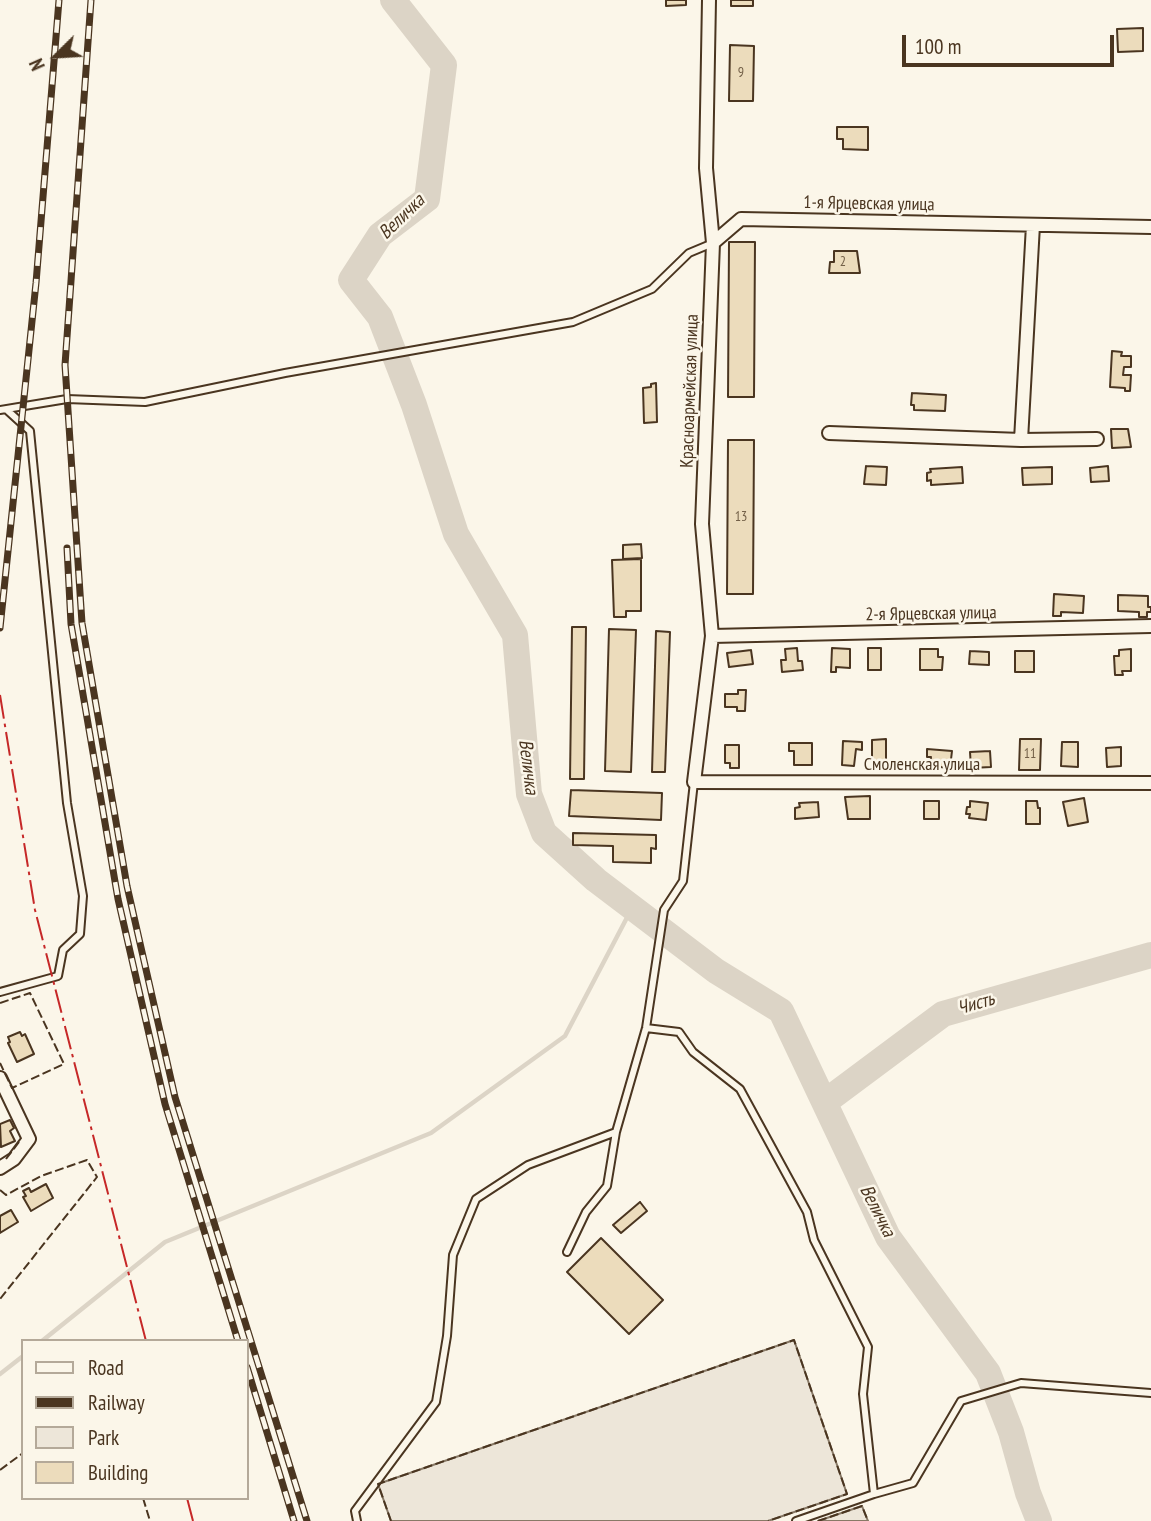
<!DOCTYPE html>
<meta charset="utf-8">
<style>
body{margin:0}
#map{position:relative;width:1151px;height:1521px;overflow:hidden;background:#fbf6e9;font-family:"PT Sans Narrow",sans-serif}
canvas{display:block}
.legend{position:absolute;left:21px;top:1339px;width:228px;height:161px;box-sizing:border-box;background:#fbf6e9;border:2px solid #b4a999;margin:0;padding:9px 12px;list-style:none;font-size:21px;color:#4a3520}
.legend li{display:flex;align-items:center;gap:14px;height:35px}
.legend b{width:35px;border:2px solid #b4a999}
.north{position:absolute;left:21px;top:21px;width:70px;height:70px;-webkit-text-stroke:5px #fbf6e9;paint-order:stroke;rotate:246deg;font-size:19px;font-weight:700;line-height:28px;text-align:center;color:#4a3520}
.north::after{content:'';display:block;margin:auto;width:24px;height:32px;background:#4a3520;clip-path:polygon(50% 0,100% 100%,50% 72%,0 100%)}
.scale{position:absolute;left:902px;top:35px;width:212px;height:32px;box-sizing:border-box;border:4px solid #4a3520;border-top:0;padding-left:9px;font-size:21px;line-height:24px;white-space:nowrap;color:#4a3520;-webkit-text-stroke:5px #fbf6e9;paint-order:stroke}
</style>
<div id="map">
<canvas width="1151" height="1521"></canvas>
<ul class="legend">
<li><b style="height:9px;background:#fbf6e9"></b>Road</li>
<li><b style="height:9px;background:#4a3520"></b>Railway</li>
<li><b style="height:19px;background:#ede6d9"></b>Park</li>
<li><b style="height:19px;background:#ecdcbc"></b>Building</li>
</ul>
<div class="north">N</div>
<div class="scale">100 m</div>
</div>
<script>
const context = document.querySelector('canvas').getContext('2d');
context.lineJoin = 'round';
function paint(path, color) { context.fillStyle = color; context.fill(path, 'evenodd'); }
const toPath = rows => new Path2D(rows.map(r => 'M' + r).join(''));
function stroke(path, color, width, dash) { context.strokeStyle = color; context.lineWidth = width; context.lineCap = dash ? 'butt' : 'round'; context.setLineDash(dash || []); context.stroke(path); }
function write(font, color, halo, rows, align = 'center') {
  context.font = font + ' "PT Sans Narrow",sans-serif'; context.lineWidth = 5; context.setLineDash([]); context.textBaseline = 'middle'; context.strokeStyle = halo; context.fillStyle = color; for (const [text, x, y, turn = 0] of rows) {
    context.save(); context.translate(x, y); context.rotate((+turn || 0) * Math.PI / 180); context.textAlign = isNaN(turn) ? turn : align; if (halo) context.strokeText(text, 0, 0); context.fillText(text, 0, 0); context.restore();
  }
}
const green = toPath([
 [794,1340,847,1494,768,1521,391,1521,378,1484,794,1340],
 [862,1506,868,1521,818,1521,862,1506]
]);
const stream = toPath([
 [42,1341,165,1242,431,1133,565,1036,632,908],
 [0,1374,23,1356]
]);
const river = toPath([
 [393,0,444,65,427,199,380,235,351,280,380,317,414,405,456,534,515,635,529,794,544,833,596,880,716,971,781,1011,888,1237,988,1373,1011,1432,1028,1493,1039,1521],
 [825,1102,943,1014,1151,955]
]);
const building = toPath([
 [666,0,686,0,686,5,666,6,666,0],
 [731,0,753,0,753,6,731,6,731,0],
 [1143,28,1143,51,1118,52,1117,29,1143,28],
 [730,45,754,46,753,101,729,101,730,45],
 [837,127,868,127,868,150,843,149,843,139,837,139,837,127],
 [729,242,755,242,754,397,728,397,729,242],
 [834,251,857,251,860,273,829,273,830,262,834,262,834,251],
 [1112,351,1122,352,1121,356,1131,356,1131,367,1124,367,1123,375,1131,375,1130,391,1125,391,1125,388,1110,387,1112,351],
 [656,383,657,422,644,423,643,388,651,387,651,384,656,383],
 [912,393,946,395,945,411,914,410,914,405,911,405,912,393],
 [1111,429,1128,429,1131,447,1112,448,1111,429],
 [728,440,754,440,753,594,727,594,728,440],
 [866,466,887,467,886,485,864,484,866,466],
 [1108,466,1109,481,1091,482,1090,468,1108,466],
 [962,467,963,483,931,485,931,480,927,481,927,473,931,472,930,469,962,467],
 [1052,467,1052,484,1023,485,1022,468,1052,467],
 [641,544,642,558,623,559,623,545,641,544],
 [641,559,641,611,626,611,626,617,614,617,612,560,641,559],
 [1054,594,1084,596,1083,613,1061,612,1061,616,1053,616,1054,594],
 [1118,595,1148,596,1148,607,1151,607,1151,612,1147,612,1147,617,1139,617,1139,612,1118,611,1118,595],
 [572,627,586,627,584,779,570,779,572,627],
 [609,629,636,630,631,772,605,771,609,629],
 [656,631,670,632,665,772,652,772,656,631],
 [797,648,798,661,802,661,803,670,782,672,781,660,786,660,785,649,797,648],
 [832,648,850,649,850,668,836,667,836,672,831,672,832,648],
 [868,648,881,648,881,670,868,670,868,648],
 [920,649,938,649,938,657,943,657,942,670,920,670,920,649],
 [1131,649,1131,671,1122,671,1123,675,1115,675,1114,656,1119,656,1119,650,1131,649],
 [751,650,753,664,729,667,727,653,751,650],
 [970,651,989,652,989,665,969,664,970,651],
 [1015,651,1034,651,1034,672,1015,672,1015,651],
 [738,690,746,690,745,711,737,711,737,707,725,707,725,694,738,694,738,690],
 [886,739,886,764,872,764,872,740,886,739],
 [1020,739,1041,739,1040,770,1019,770,1020,739],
 [843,741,862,742,862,750,856,749,854,766,842,765,843,741],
 [1062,742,1078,742,1078,767,1061,766,1062,742],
 [789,743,812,743,812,765,794,765,794,751,789,751,789,743],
 [725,745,739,745,739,768,730,768,730,763,725,763,725,745],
 [1121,747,1121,766,1107,767,1106,748,1121,747],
 [927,749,952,751,950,768,930,766,931,757,927,757,927,749],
 [990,751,991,767,971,768,970,752,990,751],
 [571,790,662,793,661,820,569,816,571,790],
 [870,796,870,819,848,819,845,797,870,796],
 [1084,798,1088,822,1068,826,1063,802,1084,798],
 [924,801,939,801,939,819,924,819,924,801],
 [970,801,988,803,986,820,969,818,970,814,966,814,967,807,970,807,970,801],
 [1026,801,1037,801,1038,808,1040,808,1040,824,1026,824,1026,801],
 [818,802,819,817,795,819,795,808,800,807,799,803,818,802],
 [573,833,656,835,656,849,651,848,651,863,613,862,613,846,573,845,573,833],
 [20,1032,22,1036,25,1034,34,1054,17,1062,8,1043,10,1042,8,1037,20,1032],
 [10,1120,14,1128,10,1131,15,1141,1,1147,0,1124,10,1120],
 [46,1184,53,1198,31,1211,23,1197,26,1196,23,1191,29,1188,31,1192,46,1184],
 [640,1202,647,1211,621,1233,613,1225,640,1202],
 [11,1210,18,1222,0,1233,0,1216,11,1210],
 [601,1238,663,1300,629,1334,567,1272,601,1238]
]);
const service = toPath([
 [0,410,67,399,145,402,285,373,573,322,652,289,689,253,713,243],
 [0,992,58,976,63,950,80,934,83,896,67,803,30,431,7,410],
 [646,1028,679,1032,693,1052,740,1089,807,1212,814,1240,868,1347,863,1394,874,1494,796,1521],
 [567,1252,586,1212,607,1186,616,1132],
 [874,1494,913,1483,961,1401,1021,1383,1151,1393],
 [357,1521,355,1511,436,1402,447,1336,453,1255,476,1199,528,1165,616,1132,646,1028,664,910,683,881,694,782]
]);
const minor = toPath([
 [709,0,706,168,713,243,702,524,712,636,694,782,1151,783],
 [713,243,741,219,1151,227],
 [829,433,1021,440,1033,225],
 [1021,440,1097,439],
 [712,636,1151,626],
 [0,1078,29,1139,14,1159,0,1168]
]);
const rail = toPath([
 [91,0,65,365,82,623,127,886,175,1097,307,1521],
 [67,548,71,624,118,899,165,1104,238,1341],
 [0,628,36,283,59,0],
 [247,1367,294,1521]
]);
const fence = toPath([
 [0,1003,30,993,64,1064,12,1088,0,1063],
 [6,1159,19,1142],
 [0,1190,6,1195,41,1176,87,1160,97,1177,0,1299],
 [0,1470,23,1453],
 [143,1498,150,1521],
 [391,1521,378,1484,794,1340,847,1494,768,1521],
 [818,1521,862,1506,868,1521]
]);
const power = toPath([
 [0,695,35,910,146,1341],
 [187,1498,193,1521]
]);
const numberNames = [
 ["9",741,73],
 ["2",843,262],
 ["13",741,517],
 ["11",1030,754]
];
const streetNames = [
 ["1-я Ярцевская улица",869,204,1],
 ["Красноармейская улица",690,391,-88],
 ["2-я Ярцевская улица",931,614,-1],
 ["Смоленская улица",922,765]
];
const waterNames = [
 ["Величка",402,217,-44],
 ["Величка",528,767,83],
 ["Чисть",976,1004,-16],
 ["Величка",877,1211,63]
];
paint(green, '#ede6d9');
stroke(green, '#887966', 2);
stroke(stream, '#dcd4c6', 4.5);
stroke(river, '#dcd4c6', 26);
paint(building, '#ecdcbc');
stroke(building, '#4a3520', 2);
stroke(service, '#4a3520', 10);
stroke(minor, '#4a3520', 16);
stroke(service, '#fbf6e9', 6);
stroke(minor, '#fbf6e9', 12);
stroke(rail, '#4a3520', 7);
stroke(rail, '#fbf6e9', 4.5, [13]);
stroke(fence, '#4a3520', 2, [9, 3.5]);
stroke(power, '#c62828', 2, [24, 5, 3.5, 5]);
write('14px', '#725f47', null, numberNames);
write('18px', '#4a3520', '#fbf6e9', streetNames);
write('italic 19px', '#4a3520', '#fbf6e9', waterNames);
</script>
